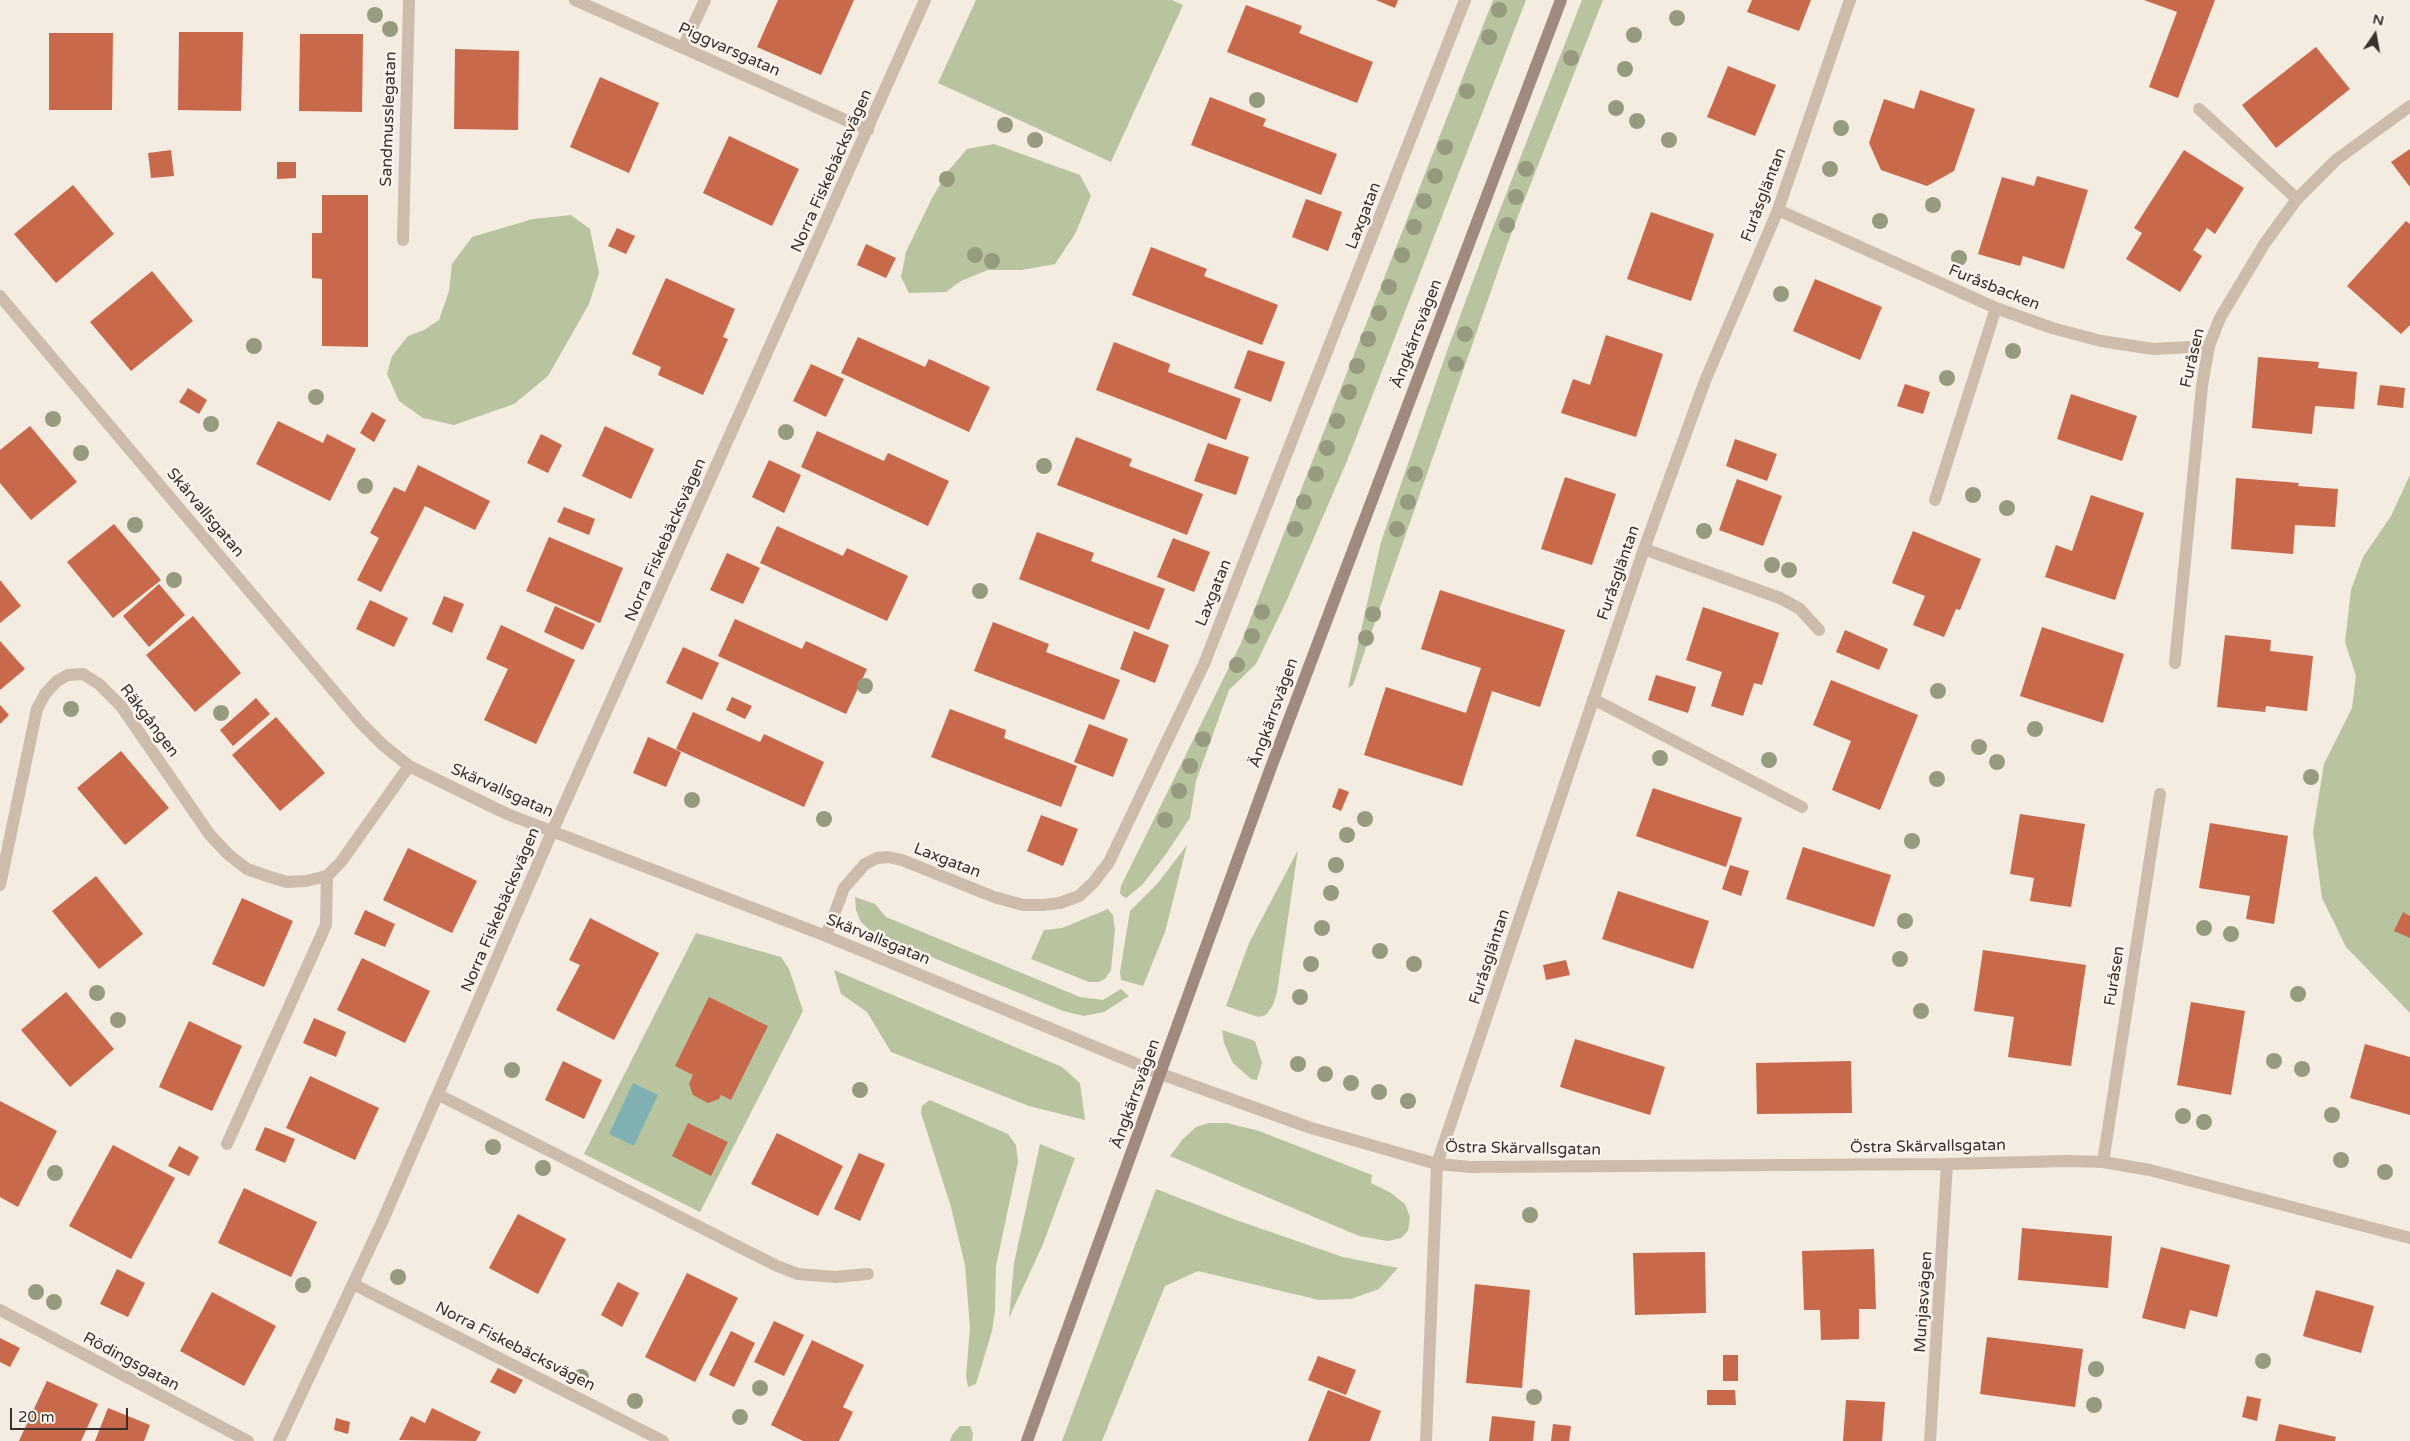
<!DOCTYPE html>
<meta charset="utf-8">
<style>
body{margin:0}
#map{position:relative;width:2410px;height:1441px;overflow:hidden;background:#f4ebe1;font-family:"Varela Round",sans-serif}
canvas{display:block}
.north{position:absolute;left:2350px;top:10px;width:50px;height:50px;-webkit-text-stroke:4px #fbf5ee;paint-order:stroke;rotate:12deg;font-size:14px;font-weight:700;line-height:20px;text-align:center;color:#3b302b}
.north::after{content:'';display:block;margin:auto;width:18px;height:22px;background:#3b302b;clip-path:polygon(50% 0,100% 100%,50% 72%,0 100%)}
.scale{position:absolute;left:10px;top:1408px;width:118px;height:22px;box-sizing:border-box;border:2px solid #3b302b;border-top:0;padding-left:6px;font-size:15px;line-height:18px;white-space:nowrap;color:#3b302b;-webkit-text-stroke:4px #fbf5ee;paint-order:stroke}
</style>
<div id="map">
<canvas width="2410" height="1441"></canvas>
<div class="north">N</div>
<div class="scale">20 m</div>
</div>
<script>
const context = document.querySelector('canvas').getContext('2d');
context.lineJoin = 'round';
function paint(path, color) { context.fillStyle = color; context.fill(path, 'evenodd'); }
const toPath = rows => new Path2D(rows.map(r => 'M' + r).join(''));
function stroke(path, color, width, dash) { context.strokeStyle = color; context.lineWidth = width; context.lineCap = dash ? 'butt' : 'round'; context.setLineDash(dash || []); context.stroke(path); }
function write(font, color, halo, rows, align = 'center') {
  context.font = font + ' "Varela Round",sans-serif'; context.lineWidth = 5; context.setLineDash([]); context.textBaseline = 'middle'; context.strokeStyle = halo; context.fillStyle = color; for (const [text, x, y, turn = 0] of rows) {
    context.save(); context.translate(x, y); context.rotate((+turn || 0) * Math.PI / 180); context.textAlign = isNaN(turn) ? turn : align; if (halo) context.strokeText(text, 0, 0); context.fillText(text, 0, 0); context.restore();
  }
}
const green = toPath([
 [976,0,1172,0,1183,5,1111,162,938,83],
 [1493,0,1526,0,1347,461,1287,600,1256,664,1229,690,1196,781,1190,818,1166,854,1142,885,1126,898,1120,894,1121,886,1241,643],
 [1582,0,1603,0,1511,234,1353,685,1348,688,1381,542,1447,351,1492,230],
 [994,144,1080,175,1091,196,1075,234,1055,264,1022,270,988,270,961,281,946,292,909,293,901,277,906,252,932,198,949,170,967,149],
 [571,215,590,229,599,273,589,304,548,376,514,404,454,425,423,418,399,401,387,374,392,356,408,336,424,330,439,320,449,291,452,264,472,237,533,219],
 [2410,475,2410,1013,2346,947,2322,898,2313,832,2324,764,2352,708,2356,676,2345,642,2351,590,2363,557,2391,516],
 [1187,845,1165,932,1143,986,1121,980,1120,972,1130,911,1157,884],
 [1298,850,1277,992,1273,1005,1266,1015,1258,1017,1226,1006,1249,943],
 [855,897,875,904,886,917,1080,997,1103,1000,1121,989,1129,996,1104,1012,1084,1016,1063,1011,873,933,861,922,856,910],
 [1108,909,1113,915,1115,929,1111,970,1105,979,1098,982,1089,982,1031,959,1044,930,1062,928],
 [696,933,781,957,789,969,803,1011,700,1212,584,1154],
 [834,970,1062,1067,1080,1083,1085,1120,1029,1106,891,1052,867,1012,841,994],
 [1222,1030,1255,1041,1262,1063,1257,1080,1251,1079,1233,1063,1224,1043],
 [930,1100,1008,1134,1016,1145,1018,1162,996,1266,995,1311,992,1331,976,1384,968,1387,966,1376,970,1328,965,1265,951,1207,921,1113,922,1106],
 [1209,1123,1227,1123,1259,1131,1372,1175,1371,1183,1391,1193,1405,1204,1410,1217,1408,1231,1401,1238,1388,1241,1359,1236,1170,1156,1183,1139,1196,1127],
 [1040,1144,1075,1158,1043,1244,1009,1318,1014,1263],
 [1156,1189,1236,1220,1343,1257,1398,1268,1379,1289,1351,1299,1319,1300,1198,1271,1165,1286,1102,1441,1062,1441],
 [960,1426,970,1426,973,1433,972,1441,950,1441,952,1435]
]);
const water = toPath([
 [633,1083,658,1095,634,1146,609,1134]
]);
const building = toPath([
 [778,0,854,0,821,75,757,47],
 [1376,0,1398,0,1395,8],
 [1752,0,1811,0,1799,31,1747,12],
 [2144,0,2215,0,2178,98,2149,87,2177,12],
 [1246,5,1302,26,1299,33,1373,62,1357,103,1227,52],
 [179,32,243,32,241,111,178,110],
 [49,33,113,33,112,110,49,110],
 [300,34,363,34,362,112,299,111],
 [2316,47,2350,89,2276,148,2242,105],
 [455,49,519,51,518,130,454,129],
 [1728,66,1776,85,1755,136,1707,117],
 [600,77,659,103,629,173,570,147],
 [1920,90,1975,109,1954,171,1927,186,1881,170,1869,143,1884,99,1914,109],
 [1210,97,1266,119,1263,126,1337,154,1321,195,1191,145],
 [729,136,799,169,772,226,703,193],
 [2410,149,2410,187,2391,162],
 [171,150,174,176,151,178,148,153],
 [2184,150,2244,188,2215,234,2207,228,2193,250,2202,256,2180,292,2126,259,2142,233,2134,228],
 [277,162,296,162,296,178,277,179],
 [2037,176,2088,190,2064,269,2023,256,2020,266,1978,254,2002,177,2034,186],
 [73,185,114,234,56,283,14,234],
 [322,195,368,195,368,347,322,346,322,279,312,278,312,233,322,233],
 [1306,199,1342,212,1328,251,1292,237],
 [1651,212,1714,234,1691,301,1627,279],
 [2406,221,2410,224,2410,325,2401,334,2347,286],
 [617,228,635,236,626,254,608,246],
 [866,244,896,258,886,278,857,265],
 [1151,247,1207,269,1204,276,1278,305,1262,345,1132,295],
 [152,271,193,321,131,371,90,322],
 [666,278,735,309,723,337,728,339,703,395,658,375,661,367,632,354],
 [1815,279,1882,307,1860,360,1793,331],
 [1606,335,1663,354,1636,437,1561,413,1573,379,1590,385],
 [858,337,925,367,929,359,990,387,969,432,841,373],
 [1114,342,1170,364,1168,372,1241,399,1226,440,1096,390],
 [1248,350,1285,362,1271,402,1234,388],
 [2258,357,2319,362,2318,368,2357,372,2354,409,2315,406,2312,434,2252,428],
 [811,364,844,379,826,417,793,401],
 [1905,384,1930,392,1923,414,1897,406],
 [2380,385,2405,388,2403,408,2377,405],
 [188,388,207,400,199,414,179,402],
 [2071,394,2137,416,2122,461,2057,439],
 [372,412,386,420,374,442,360,433],
 [278,421,323,443,327,434,356,449,330,501,256,464],
 [30,426,77,482,31,520,0,483,0,450],
 [605,426,654,449,631,499,582,476],
 [817,431,884,461,888,453,949,481,928,526,801,467],
 [541,434,562,445,548,473,527,463],
 [1076,437,1132,459,1129,466,1203,494,1187,535,1057,485],
 [1735,439,1777,454,1767,481,1726,466],
 [1208,443,1249,457,1236,495,1194,481],
 [769,460,801,475,784,513,752,497],
 [418,465,490,501,475,530,425,506,381,592,357,580,379,538,370,533,394,487,405,492],
 [1565,477,1616,494,1592,565,1541,549],
 [2236,478,2299,483,2298,486,2338,489,2335,527,2295,525,2293,554,2231,549],
 [1737,479,1782,496,1763,546,1719,530],
 [2091,495,2144,513,2115,600,2045,577,2056,545,2072,551],
 [564,507,595,519,589,535,557,522],
 [114,524,161,580,113,618,67,562],
 [777,526,843,556,847,548,908,576,887,621,760,563],
 [1913,531,1981,559,1960,610,1956,609,1944,637,1913,625,1925,596,1892,583],
 [1037,532,1094,553,1091,561,1165,589,1149,630,1019,579],
 [549,537,623,568,600,623,526,591],
 [1173,538,1210,552,1194,592,1157,577],
 [727,553,760,568,743,604,710,590],
 [0,580,21,606,0,623],
 [159,584,185,615,149,647,123,616],
 [1440,590,1565,630,1540,707,1492,691,1462,786,1364,755,1386,687,1466,713,1481,668,1421,649],
 [444,596,464,604,452,633,432,624],
 [370,600,408,618,394,647,356,629],
 [555,606,595,624,583,650,544,632],
 [1703,607,1779,633,1762,685,1754,683,1743,716,1711,706,1722,672,1686,660],
 [193,616,241,673,195,712,146,655],
 [735,619,802,649,806,641,867,669,846,714,718,656],
 [993,622,1049,644,1046,652,1120,680,1104,720,974,671],
 [501,625,575,660,536,744,484,720,508,669,486,659],
 [2042,627,2124,654,2103,723,2020,696],
 [1845,630,1888,649,1879,670,1836,652],
 [1134,631,1169,645,1155,683,1120,669],
 [2225,635,2271,640,2270,651,2313,656,2307,711,2266,706,2265,712,2217,707],
 [0,641,25,669,0,690],
 [683,647,719,663,702,700,666,683],
 [1656,675,1696,687,1688,713,1648,700],
 [1831,680,1918,715,1880,810,1832,790,1851,741,1813,725],
 [732,697,752,706,745,719,726,710],
 [256,698,270,714,233,746,220,730],
 [0,705,9,715,0,724],
 [950,709,1006,730,1004,738,1077,766,1061,807,931,757],
 [693,712,760,742,764,734,824,762,804,807,676,749],
 [276,717,325,773,280,811,232,755],
 [1089,724,1128,739,1113,777,1074,762],
 [648,737,681,752,666,787,633,773],
 [121,751,169,808,125,845,77,788],
 [1339,788,1349,792,1341,811,1332,807],
 [1653,788,1742,818,1726,867,1636,836],
 [2020,814,2085,824,2071,907,2030,901,2034,878,2010,874],
 [1041,815,1078,829,1063,866,1027,851],
 [2210,823,2288,836,2274,924,2246,919,2250,896,2199,888],
 [1803,847,1891,875,1874,927,1786,899],
 [408,848,477,881,452,933,383,900],
 [1730,865,1749,871,1741,896,1722,889],
 [96,876,143,934,99,969,52,911],
 [1618,891,1709,921,1693,969,1602,939],
 [242,898,293,921,264,987,212,964],
 [365,910,395,924,385,947,354,934],
 [2403,912,2410,916,2410,938,2394,931],
 [590,918,659,953,614,1040,556,1010,580,965,569,960],
 [1983,950,2086,965,2071,1066,2008,1057,2014,1017,1974,1011],
 [362,958,430,991,405,1043,337,1010],
 [1566,960,1570,975,1546,980,1543,965],
 [66,992,114,1049,70,1087,21,1030],
 [709,997,768,1026,731,1100,721,1095,719,1099,708,1103,693,1095,689,1084,693,1075,675,1066],
 [2191,1002,2245,1011,2231,1095,2177,1085],
 [314,1018,346,1032,336,1057,303,1043],
 [189,1021,242,1046,212,1111,159,1087],
 [1575,1039,1665,1067,1650,1115,1560,1087],
 [2365,1044,2410,1057,2410,1115,2350,1098],
 [563,1061,602,1080,584,1119,545,1100],
 [1851,1061,1852,1113,1757,1114,1756,1063],
 [310,1076,379,1108,355,1160,286,1128],
 [0,1101,57,1131,18,1207,0,1197],
 [688,1123,728,1142,711,1176,672,1156],
 [265,1127,295,1139,285,1163,255,1150],
 [777,1133,843,1166,818,1216,751,1184],
 [113,1145,175,1178,131,1259,69,1226],
 [179,1146,199,1157,189,1176,168,1166],
 [859,1153,885,1164,860,1221,834,1209],
 [244,1188,317,1222,291,1277,218,1243],
 [518,1214,566,1239,538,1294,489,1268],
 [2022,1228,2112,1236,2108,1288,2018,1280],
 [2161,1247,2230,1265,2217,1317,2190,1310,2185,1329,2142,1318],
 [1874,1249,1876,1309,1859,1309,1859,1339,1821,1340,1820,1310,1804,1310,1802,1251],
 [1705,1252,1706,1313,1635,1315,1633,1253],
 [117,1269,145,1283,128,1317,100,1304],
 [687,1273,738,1298,695,1382,645,1357],
 [618,1282,639,1293,622,1327,601,1315],
 [1475,1284,1530,1290,1522,1388,1466,1383],
 [2316,1290,2374,1306,2361,1353,2303,1336],
 [212,1292,276,1326,244,1386,180,1351],
 [774,1321,804,1335,784,1376,754,1362],
 [731,1331,755,1343,734,1387,709,1375],
 [1987,1337,2083,1349,2075,1407,1980,1394],
 [0,1338,20,1348,10,1367,0,1362],
 [812,1340,864,1365,843,1407,853,1412,839,1441,803,1441,771,1425],
 [1723,1355,1738,1355,1738,1381,1723,1381],
 [1318,1356,1356,1370,1346,1395,1308,1380],
 [498,1368,523,1380,515,1394,490,1382],
 [47,1381,98,1404,81,1441,19,1441],
 [1328,1390,1381,1411,1370,1441,1308,1441],
 [1707,1390,1735,1390,1736,1405,1707,1405],
 [2247,1396,2261,1399,2257,1421,2242,1417],
 [1846,1400,1885,1402,1882,1441,1843,1441],
 [108,1408,150,1425,144,1441,95,1441],
 [432,1408,481,1432,476,1441,399,1440,411,1416,425,1423],
 [1492,1416,1535,1421,1533,1441,1489,1441],
 [336,1418,350,1422,348,1434,334,1430],
 [1553,1424,1571,1426,1569,1441,1551,1441],
 [2279,1424,2336,1437,2335,1441,2275,1441]
]);
const lane = toPath([
 [683,47,705,0],
 [2199,109,2297,199],
 [403,240,409,0],
 [1935,500,1996,308],
 [1644,549,1780,598,1800,609,1819,630],
 [1593,699,1802,807],
 [353,1284,663,1441]
]);
const street = toPath([
 [575,0,868,130],
 [1778,210,1996,308,2052,328,2101,341,2153,349,2209,346],
 [0,296,360,722,383,745,409,766,507,814,826,936,1161,1074,1308,1127,1437,1164,1471,1167,1947,1164,2067,1161,2103,1162,2150,1170,2410,1238],
 [2175,663,2202,386,2209,346,2220,318,2265,243,2297,199,2336,160,2410,106],
 [0,885,37,709,45,694,57,681,68,675,83,674,99,684,121,706,210,835,229,855,247,869,270,877,287,882,306,881,327,876,341,862,409,766],
 [826,936,844,888,865,864,877,858,888,857,902,860,994,897,1023,905,1042,905,1060,903,1079,896,1093,883,1109,862,1204,664,1465,0],
 [439,1095,777,1266,798,1274,835,1277,868,1274],
 [227,1144,326,925,327,876],
 [2103,1162,2160,794],
 [0,1310,248,1441],
 [279,1441,382,1222,552,832,925,0],
 [1426,1441,1437,1164,1644,549,1705,381,1778,210,1850,0],
 [1930,1441,1947,1164]
]);
const secondary = toPath([
 [1027,1441,1270,770,1561,0]
]);
const trees = [
 [1499,10],
 [375,15],
 [1677,18],
 [390,29],
 [1634,35],
 [1489,37],
 [1571,58],
 [1625,69],
 [1467,91],
 [1257,100],
 [1616,108],
 [1637,121],
 [1005,125],
 [1841,128],
 [1035,140],
 [1669,140],
 [1445,147],
 [1526,169],
 [1830,169],
 [1435,176],
 [947,179],
 [1516,197],
 [1424,201],
 [1933,205],
 [1880,221],
 [1507,225],
 [1414,227],
 [975,255],
 [1402,255],
 [1959,258],
 [992,261],
 [1389,287],
 [1781,294],
 [1379,313],
 [1465,334],
 [1368,339],
 [254,346],
 [2013,351],
 [1456,364],
 [1357,366],
 [1947,378],
 [1349,392],
 [316,397],
 [53,419],
 [1337,421],
 [211,424],
 [786,432],
 [1327,448],
 [81,453],
 [1044,466],
 [1316,474],
 [1415,474],
 [365,486],
 [1973,495],
 [1304,502],
 [1408,502],
 [2007,508],
 [135,525],
 [1295,529],
 [1397,529],
 [1704,531],
 [1772,565],
 [1789,570],
 [174,580],
 [980,591],
 [1262,612],
 [1373,614],
 [1252,636],
 [1366,638],
 [1237,665],
 [865,686],
 [1938,691],
 [71,709],
 [221,713],
 [2035,729],
 [1203,739],
 [1979,747],
 [1660,758],
 [1769,760],
 [1997,762],
 [1190,766],
 [2311,777],
 [1937,779],
 [1179,791],
 [692,800],
 [824,819],
 [1365,819],
 [1165,820],
 [1347,835],
 [1912,841],
 [1336,865],
 [1331,893],
 [1905,921],
 [1322,928],
 [2204,928],
 [2231,934],
 [1380,951],
 [1900,959],
 [1311,964],
 [1414,964],
 [97,993],
 [2298,994],
 [1300,997],
 [1921,1011],
 [118,1020],
 [2274,1061],
 [1298,1064],
 [2302,1069],
 [512,1070],
 [1325,1074],
 [1351,1083],
 [860,1090],
 [1379,1092],
 [1408,1101],
 [2332,1115],
 [2183,1116],
 [2204,1122],
 [493,1147],
 [2341,1160],
 [543,1168],
 [2385,1172],
 [55,1173],
 [1530,1215],
 [398,1277],
 [303,1285],
 [36,1292],
 [54,1302],
 [2263,1361],
 [2096,1369],
 [581,1377],
 [760,1388],
 [1534,1397],
 [635,1401],
 [2094,1405],
 [740,1417]
];
const streetNames = [
 ["Piggvarsgatan",729,50,24],
 ["Sandmusslegatan",389,119,-88],
 ["Norra Fiskebäcksvägen",832,171,-66],
 ["Furåsgläntan",1764,195,-69],
 ["Laxgatan",1364,216,-69],
 ["Furåsbacken",1994,288,22],
 ["Ängkärrsvägen",1417,334,-69],
 ["Furåsen",2193,358,-77],
 ["Skärvallsgatan",205,513,50],
 ["Norra Fiskebäcksvägen",666,540,-66],
 ["Furåsgläntan",1619,573,-71],
 ["Laxgatan",1214,593,-68],
 ["Ängkärrsvägen",1274,713,-70],
 ["Räkgången",149,721,53],
 ["Skärvallsgatan",502,791,24],
 ["Laxgatan",947,861,21],
 ["Norra Fiskebäcksvägen",501,910,-67],
 ["Skärvallsgatan",878,940,22],
 ["Furåsgläntan",1490,957,-72],
 ["Furåsen",2115,976,-81],
 ["Ängkärrsvägen",1136,1094,-70],
 ["Östra Skärvallsgatan",1928,1147,-1],
 ["Östra Skärvallsgatan",1523,1149,1],
 ["Munjasvägen",1924,1302,-86],
 ["Norra Fiskebäcksvägen",515,1347,27],
 ["Rödingsgatan",131,1362,28]
];
paint(green, '#b8c4a0');
paint(water, '#7fb0b2');
paint(building, '#c8694b');
stroke(lane, '#cdbbac', 12);
stroke(street, '#cdbbac', 12);
stroke(secondary, '#a18a7d', 12);
context.fillStyle = '#969b7f';
for (const [x, y] of trees) { context.beginPath(); context.arc(x, y, 8, 0, 2 * Math.PI); context.fill(); }
write('16px', '#3b302b', '#fbf5ee', streetNames);
</script>
